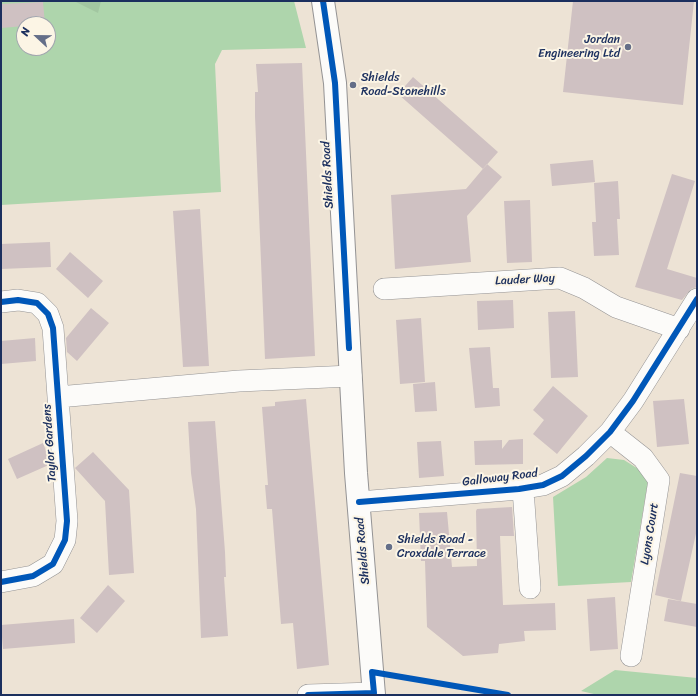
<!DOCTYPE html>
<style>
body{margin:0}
#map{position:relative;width:698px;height:696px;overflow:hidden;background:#ede3d5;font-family:Sriracha,sans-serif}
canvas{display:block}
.frame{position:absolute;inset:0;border:2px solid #1b2f5e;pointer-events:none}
.north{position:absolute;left:16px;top:16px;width:40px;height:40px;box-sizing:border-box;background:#fcf5e5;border:1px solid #a2a6af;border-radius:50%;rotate:292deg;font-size:11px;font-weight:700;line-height:16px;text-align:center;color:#1b2f5e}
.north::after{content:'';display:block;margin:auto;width:14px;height:18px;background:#646e88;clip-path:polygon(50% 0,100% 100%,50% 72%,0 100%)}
</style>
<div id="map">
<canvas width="698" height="696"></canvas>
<div class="frame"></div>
<div class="north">N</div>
</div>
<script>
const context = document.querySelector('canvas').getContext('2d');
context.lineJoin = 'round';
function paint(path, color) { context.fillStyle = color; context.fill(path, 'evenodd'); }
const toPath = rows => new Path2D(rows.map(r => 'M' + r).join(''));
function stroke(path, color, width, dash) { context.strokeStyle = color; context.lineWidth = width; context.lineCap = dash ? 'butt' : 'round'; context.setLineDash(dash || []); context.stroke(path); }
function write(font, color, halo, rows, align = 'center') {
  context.font = font + ' Sriracha,sans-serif'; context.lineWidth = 4; context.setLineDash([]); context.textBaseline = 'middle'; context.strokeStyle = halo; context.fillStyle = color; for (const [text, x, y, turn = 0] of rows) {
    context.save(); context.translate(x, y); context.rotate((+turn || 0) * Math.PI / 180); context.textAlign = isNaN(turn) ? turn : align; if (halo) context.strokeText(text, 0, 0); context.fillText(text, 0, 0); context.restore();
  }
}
const green = toPath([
 [1,1,294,1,306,48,222,50,215,64,221,192,1,205],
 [24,24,48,24,48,48,24,48],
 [607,458,624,460,640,470,648,481,631,582,558,586,553,497,586,477],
 [615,670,697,678,697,695,598,695,581,691]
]);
const forest = toPath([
 [74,1,101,1,98,13]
]);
const building = toPath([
 [573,1,694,1,683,105,563,92],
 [43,2,45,24,24,24,24,26,1,28,1,4],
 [302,63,315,356,265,359,255,116,255,92,258,92,256,64],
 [413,77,498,152,483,169,398,94],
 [593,160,595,182,552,186,550,164],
 [487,164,502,177,467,216,471,262,395,269,391,195,466,189],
 [672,174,695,181,667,269,697,278,697,287,691,289,682,300,635,287],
 [618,181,620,219,617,219,619,255,594,256,592,222,596,222,594,183],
 [530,200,532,262,507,263,504,201],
 [200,209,209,366,183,367,173,211],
 [50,242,51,267,1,269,1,244],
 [70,252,103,281,88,298,56,269],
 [513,300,514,328,478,330,477,301],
 [91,308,109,323,77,361,67,352,66,338],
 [575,311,578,377,551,378,548,312],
 [421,318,425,382,400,384,396,320],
 [35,338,36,361,1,364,1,341],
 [490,347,493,388,499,388,500,406,475,408,469,348],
 [435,382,437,411,415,412,413,384],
 [553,386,588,416,557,454,533,434,544,420,533,410],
 [306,399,329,665,297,669,293,623,281,624,272,509,267,509,265,485,268,485,262,407,275,406,275,402],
 [684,399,689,444,657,447,653,401],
 [215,421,225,552,226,577,224,577,228,636,201,638,196,509,191,473,188,422],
 [523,439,523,464,475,465,474,441,502,440,502,449,509,440],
 [441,441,444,476,419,478,417,442],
 [43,443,51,464,17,479,8,459],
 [93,452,129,490,134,573,109,575,105,501,75,468],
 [680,473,697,476,697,529,681,601,655,595],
 [512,507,514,536,500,536,503,605,555,603,556,630,524,631,525,641,499,644,498,653,463,656,427,627,425,561,421,561,419,513,447,512,452,567,477,566,476,511,477,509],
 [108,585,125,601,97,633,80,618],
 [615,597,618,649,590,651,587,599],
 [668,599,697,604,697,627,664,621],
 [74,619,75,643,3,649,1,625]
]);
const minor = toPath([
 [384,289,560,278,584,288,616,307,679,329],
 [1,302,18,300,37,303,48,314,53,328,67,521,65,540,53,564,33,576,1,582],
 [58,397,239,381,351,376],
 [610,432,643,458,659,480,631,656],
 [523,489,530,588],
 [359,502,519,489,543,485,562,476,586,456,610,432,633,401,697,299],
 [308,695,374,693]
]);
const primary = toPath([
 [323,1,335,83,356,473,374,695]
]);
const cycleway = toPath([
 [323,1,335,83,349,348],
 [1,302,18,300,37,303,48,314,53,328,67,521,65,540,53,564,33,576,1,582],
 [359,502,519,489,543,485,562,476,586,456,610,432,633,401,697,299],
 [308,695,374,693,372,672,508,695]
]);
const markers = [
 [628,47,4,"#646e88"],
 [353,85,4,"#646e88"],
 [389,547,4,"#646e88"]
];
const poiNames = [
 ["Jordan",620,40,"right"],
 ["Engineering Ltd",620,54,"right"],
 ["Shields",361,78],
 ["Road-Stonehills",361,92],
 ["Shields Road -",397,540],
 ["Croxdale Terrace",397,554]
];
const streetNames = [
 ["Shields Road",328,175,-93],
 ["Lauder Way",525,280,-3],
 ["Taylor Gardens",50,443,-94],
 ["Galloway Road",500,478,-7],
 ["Lyons Court",650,534,-81],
 ["Shields Road",363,551,-95]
];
paint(green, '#aed5ac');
paint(forest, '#a2c6a1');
paint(building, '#cfc1c2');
stroke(minor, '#949394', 22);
stroke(primary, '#949394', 24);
stroke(minor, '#fcfbf9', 21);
stroke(primary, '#fcfbf9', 22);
stroke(cycleway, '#0057b8', 6);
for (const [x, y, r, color] of markers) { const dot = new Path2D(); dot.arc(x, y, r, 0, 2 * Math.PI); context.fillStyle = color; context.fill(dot); stroke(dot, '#fcf5e5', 1.5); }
write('12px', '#1b2f5e', '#fcf5e5', poiNames, 'left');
write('12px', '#1b2f5e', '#fcf5e5', streetNames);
</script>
